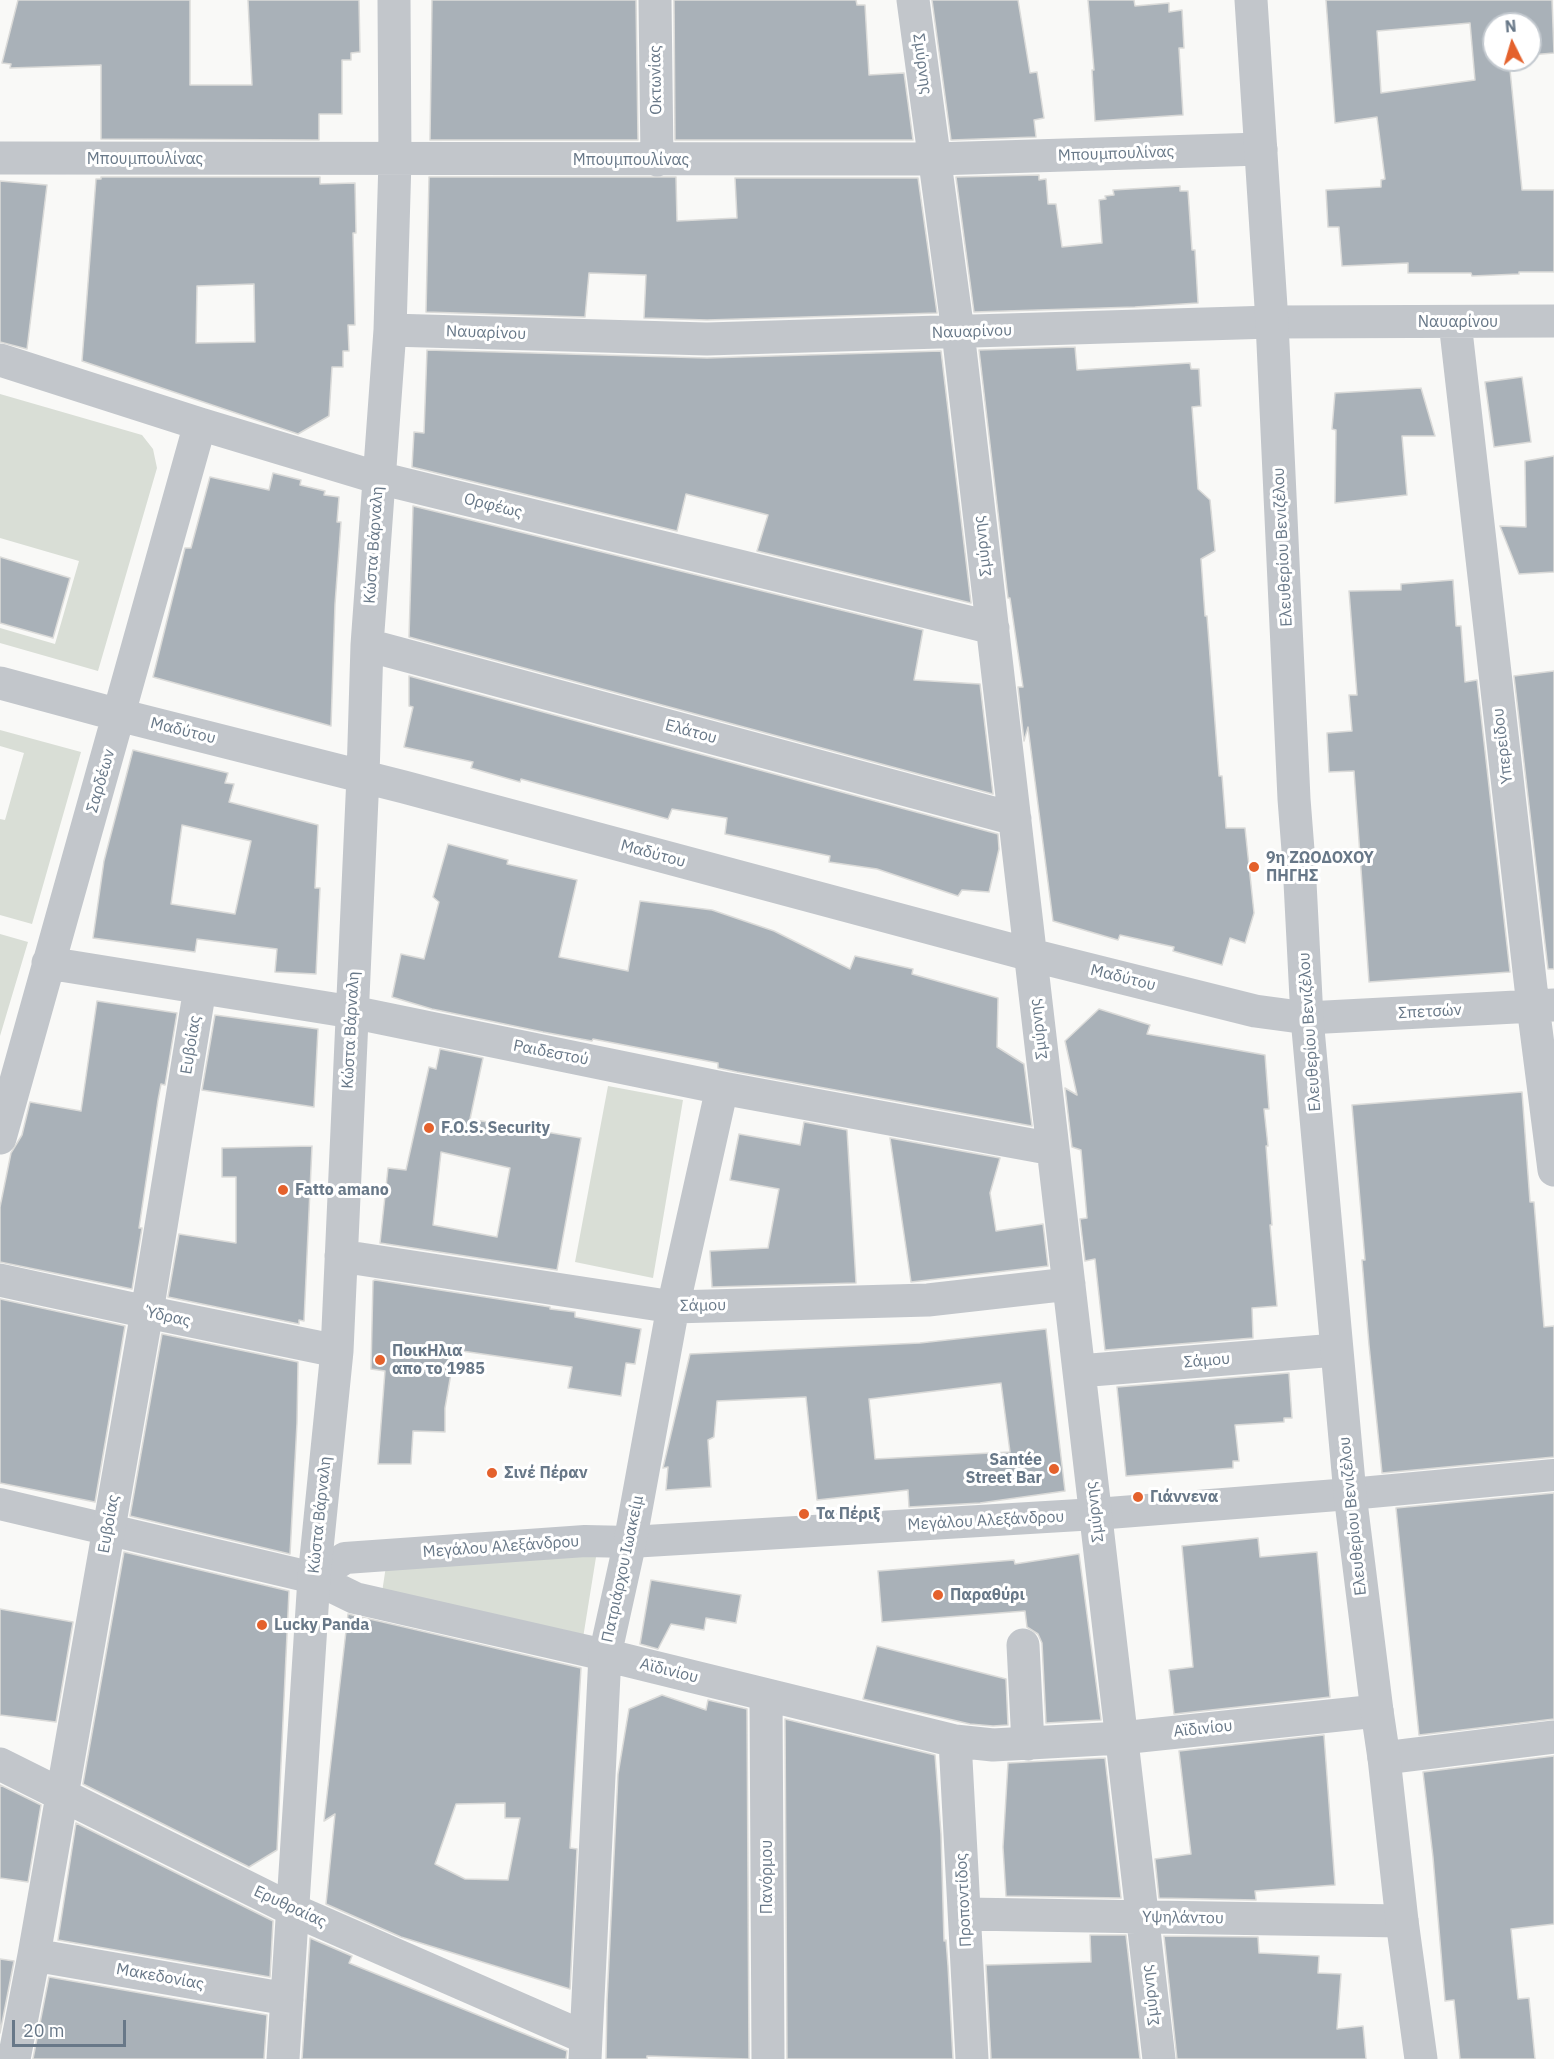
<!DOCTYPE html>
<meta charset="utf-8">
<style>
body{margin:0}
#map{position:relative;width:1554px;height:2059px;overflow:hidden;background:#f9f9f7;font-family:"IBM Plex Sans",sans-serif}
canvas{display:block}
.north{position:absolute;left:1482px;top:12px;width:60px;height:60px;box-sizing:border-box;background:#fff;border:2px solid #c3c9cf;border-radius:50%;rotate:355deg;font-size:16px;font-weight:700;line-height:24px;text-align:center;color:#687888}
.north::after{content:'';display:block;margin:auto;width:21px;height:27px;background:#e4612c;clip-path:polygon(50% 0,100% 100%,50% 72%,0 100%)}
.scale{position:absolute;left:12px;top:2020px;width:114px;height:27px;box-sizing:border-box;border:3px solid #687888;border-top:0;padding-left:8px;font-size:18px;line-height:21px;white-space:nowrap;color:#687888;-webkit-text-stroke:4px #fff;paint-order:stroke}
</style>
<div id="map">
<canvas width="1554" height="2059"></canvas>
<div class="north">N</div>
<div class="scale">20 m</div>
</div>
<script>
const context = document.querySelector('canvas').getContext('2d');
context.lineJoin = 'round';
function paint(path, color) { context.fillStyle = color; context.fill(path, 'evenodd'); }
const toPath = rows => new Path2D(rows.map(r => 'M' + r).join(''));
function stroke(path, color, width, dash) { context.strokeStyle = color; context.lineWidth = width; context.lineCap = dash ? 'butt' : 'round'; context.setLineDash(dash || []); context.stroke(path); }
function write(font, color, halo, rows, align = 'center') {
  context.font = font + ' "IBM Plex Sans",sans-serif'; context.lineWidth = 6; context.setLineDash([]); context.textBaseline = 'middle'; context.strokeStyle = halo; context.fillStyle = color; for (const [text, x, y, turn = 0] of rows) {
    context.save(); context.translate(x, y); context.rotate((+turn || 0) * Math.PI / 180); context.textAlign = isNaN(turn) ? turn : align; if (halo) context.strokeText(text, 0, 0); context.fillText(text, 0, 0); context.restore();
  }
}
const green = toPath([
 [0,394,142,435,153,449,157,468,98,671,0,643,0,628,55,644,79,561,0,538],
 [0,730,81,752,32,924,0,915,0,819,5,820,24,753,0,746],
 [0,934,28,942,0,1036],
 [608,1086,683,1100,653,1278,575,1262],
 [597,1551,583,1638,381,1599,386,1566]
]);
const building = toPath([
 [18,0,190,0,190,85,252,85,248,0,359,0,360,52,351,53,351,60,342,60,342,114,319,114,319,140,101,139,101,65,10,68,11,64,2,63,18,0],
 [432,0,636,0,638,140,430,140,432,0],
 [674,0,856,0,857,5,865,5,869,75,904,73,913,140,675,140,674,0],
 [932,0,1018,0,1030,73,1037,72,1044,118,1034,120,1036,137,951,140,932,0],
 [1088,0,1134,0,1135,6,1169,3,1169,12,1182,10,1184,48,1179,48,1183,115,1095,121,1092,70,1094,70,1088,0],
 [1326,0,1552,0,1554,53,1530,55,1530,24,1494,24,1494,60,1509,60,1522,190,1554,190,1554,272,1519,272,1519,274,1472,276,1471,273,1408,273,1408,263,1342,266,1339,227,1328,227,1326,190,1381,187,1381,180,1385,179,1377,117,1335,123,1326,0],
 [1470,23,1475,80,1381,93,1377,31,1470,23],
 [1039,175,1039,180,1046,179,1048,204,1056,204,1062,247,1102,243,1099,200,1106,199,1105,196,1114,195,1113,190,1180,186,1180,191,1188,191,1192,250,1195,250,1198,303,1135,307,974,312,956,177,1039,175],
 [101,177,320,177,320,184,355,183,356,233,353,233,355,325,348,325,349,351,343,351,343,367,332,367,329,416,298,434,82,361,96,179,101,179,101,177],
 [254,284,255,342,196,343,197,286,254,284],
 [429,177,676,177,677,221,737,218,735,178,918,178,937,313,707,320,644,318,646,275,589,273,585,317,426,312,429,177],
 [0,181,47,185,27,349,0,342,0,181],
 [1075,347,1077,370,1190,363,1191,369,1199,369,1201,406,1192,407,1198,489,1210,500,1215,551,1201,559,1205,616,1207,616,1219,776,1222,776,1226,828,1245,828,1254,913,1245,943,1230,938,1222,965,1173,951,1174,947,1120,935,1118,940,1053,921,1028,727,1024,741,1018,687,1023,687,1010,598,1008,598,979,350,1075,347],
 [427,350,707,358,941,351,971,603,757,551,768,515,686,494,677,531,412,467,414,432,424,433,427,350],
 [1522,377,1531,442,1494,447,1485,382,1522,377],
 [1421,388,1435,436,1402,436,1407,495,1335,503,1336,430,1332,429,1335,393,1421,388],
 [1554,456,1554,572,1519,574,1500,526,1526,527,1525,461,1554,456],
 [273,473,301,480,300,485,325,491,324,495,339,497,337,522,341,522,335,604,331,726,153,677,185,548,191,548,210,477,269,490,273,473],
 [413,506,923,630,914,680,980,684,993,794,409,637,413,506],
 [0,557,70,578,53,638,0,623,0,557],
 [1453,580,1456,626,1461,626,1465,682,1477,680,1510,972,1369,982,1354,771,1329,772,1327,733,1352,731,1349,695,1357,695,1349,591,1401,590,1401,584,1453,580],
 [1554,671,1554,969,1548,969,1514,676,1554,671],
 [409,676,998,834,999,849,989,892,962,890,958,896,877,869,829,862,830,856,725,834,727,818,672,809,668,819,521,779,520,782,471,768,473,762,404,747,413,707,409,706,409,676],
 [133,750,228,773,225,783,234,784,229,802,318,825,315,888,320,888,316,974,275,972,277,949,197,939,195,952,93,938,104,861,133,750],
 [182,825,251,841,235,914,171,904,182,825],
 [448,844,508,860,507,864,577,880,559,957,628,971,640,901,712,910,774,931,850,969,855,956,913,969,912,974,998,998,997,1047,1024,1064,1032,1126,737,1072,718,1068,718,1063,593,1039,592,1041,543,1032,432,1009,392,997,401,954,424,959,439,902,433,897,448,844],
 [97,1001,177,1013,165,1085,161,1084,158,1100,139,1228,142,1228,132,1289,0,1262,0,1207,11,1153,22,1135,30,1102,81,1111,97,1001],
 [1099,1009,1150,1025,1147,1034,1265,1055,1269,1109,1264,1109,1268,1146,1266,1146,1272,1225,1270,1225,1277,1306,1252,1308,1253,1338,1105,1350,1095,1259,1085,1261,1080,1219,1087,1218,1081,1150,1072,1147,1065,1088,1077,1095,1065,1041,1099,1009],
 [215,1015,318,1029,314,1107,202,1090,215,1015],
 [440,1049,483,1058,470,1119,581,1138,557,1270,380,1243,388,1168,406,1170,429,1067,436,1069,440,1049],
 [441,1152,510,1168,497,1237,433,1225,441,1152],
 [1522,1092,1530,1202,1534,1202,1544,1327,1554,1326,1554,1457,1382,1473,1369,1345,1362,1260,1365,1260,1352,1105,1522,1092],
 [804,1122,847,1130,856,1283,712,1287,710,1251,768,1248,779,1189,730,1180,739,1134,800,1145,804,1122],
 [890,1138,1000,1158,990,1193,996,1231,1043,1224,1048,1266,911,1282,890,1138],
 [312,1146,304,1321,299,1320,299,1324,168,1297,179,1234,236,1243,236,1177,222,1177,222,1148,312,1146],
 [375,1280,550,1307,550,1309,575,1312,575,1317,641,1329,635,1364,626,1363,621,1396,568,1388,572,1367,455,1350,445,1408,445,1432,413,1431,411,1464,378,1464,385,1371,371,1369,373,1281,375,1280],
 [0,1299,125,1326,95,1502,0,1483,0,1299],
 [1046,1329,1065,1491,980,1503,909,1507,908,1490,817,1500,806,1397,717,1401,714,1437,708,1440,711,1487,666,1490,668,1467,663,1468,690,1354,920,1343,1046,1329],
 [1001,1383,1010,1452,875,1459,869,1399,1001,1383],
 [162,1334,298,1362,297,1423,290,1554,130,1516,162,1334],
 [1289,1373,1292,1418,1284,1418,1284,1422,1235,1425,1239,1461,1233,1461,1233,1468,1126,1476,1117,1387,1289,1373],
 [1554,1493,1554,1719,1419,1735,1396,1508,1554,1493],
 [1258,1538,1260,1557,1317,1552,1330,1697,1174,1714,1169,1670,1193,1667,1182,1546,1258,1538],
 [124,1552,289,1591,277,1850,249,1867,83,1784,124,1552],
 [1079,1554,1101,1720,1046,1723,1042,1643,1038,1634,1027,1627,1025,1611,882,1622,878,1571,1014,1560,1015,1564,1079,1554],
 [651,1580,741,1595,736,1623,706,1618,704,1630,671,1624,658,1649,640,1644,651,1580],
 [0,1609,73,1622,56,1722,0,1715,0,1609],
 [348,1614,581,1668,570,1848,577,1849,570,1989,401,1937,326,1904,335,1814,324,1821,348,1614],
 [505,1803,505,1818,520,1818,508,1880,465,1879,435,1864,456,1804,505,1803],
 [877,1646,1006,1679,1008,1725,993,1726,970,1724,863,1699,877,1646],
 [662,1695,706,1710,708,1700,747,1709,749,2059,647,2056,647,2059,606,2059,607,2001,618,1774,629,1709,662,1695],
 [785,1719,935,1755,941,1834,944,1941,946,1940,948,1966,953,2059,787,2059,785,1719],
 [1324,1735,1335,1885,1255,1891,1256,1900,1159,1898,1155,1859,1191,1854,1179,1751,1324,1735],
 [1554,1756,1554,1924,1511,1929,1518,1999,1529,1998,1535,2059,1460,2059,1454,2000,1445,2001,1433,1857,1423,1772,1554,1756],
 [1105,1758,1121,1898,1006,1896,1003,1847,1008,1763,1105,1758],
 [0,1785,41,1805,28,1882,0,1878,0,1785],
 [76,1823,273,1921,270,1977,58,1940,76,1823],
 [1090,1935,1126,1935,1140,2059,991,2059,986,1965,1091,1962,1090,1935],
 [1164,1936,1258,1937,1259,1953,1319,1956,1318,1973,1341,1974,1337,2029,1363,2026,1366,2059,1177,2059,1164,1936],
 [310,1938,352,1956,349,1963,567,2051,566,2059,302,2059,310,1938],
 [0,1959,14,1961,0,2033,0,1959],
 [49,1977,267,2015,264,2059,33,2059,49,1977]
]);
const pedestrian = toPath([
 [0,1504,314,1578,355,1598,605,1655],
 [314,1578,345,1558,585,1541,630,1542,1096,1514,1350,1494,1554,1475]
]);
const minor = toPath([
 [655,0,657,160],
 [913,0,958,332,1159,2059],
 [0,158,935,159,1261,149],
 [1455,322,1533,1006,1554,1170],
 [390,330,707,339,1272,322,1554,321],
 [0,360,200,424,379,478,993,628],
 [367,645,1015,819],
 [0,683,119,715,404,787,1031,955,1255,1011,1307,1018,1554,1005],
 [48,963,352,1012,722,1088,1053,1149],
 [0,1138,200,424],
 [341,1256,673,1307,928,1300,1069,1284],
 [0,1280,147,1312,337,1351],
 [1079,1371,1336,1350],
 [1023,1645,1028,1744],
 [605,1655,955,1741,993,1745,1121,1738,1377,1711],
 [766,1695,768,2059],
 [955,1741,972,2059],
 [1384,1758,1554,1737],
 [0,1764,291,1909,586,2038],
 [965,1914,1402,1921],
 [34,1955,287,1999],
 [14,2059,34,1955,147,1312,200,988],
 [283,2059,314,1578,337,1351,363,776,367,645,390,330,395,160,394,0],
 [585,2059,605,1655,630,1542,673,1307,722,1088]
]);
const tertiary = toPath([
 [1251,0,1272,322,1294,799,1299,863,1307,1018,1350,1494,1377,1711,1384,1758,1402,1921,1421,2059]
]);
const markers = [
 [1254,867,6,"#e4612c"],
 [429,1128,6,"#e4612c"],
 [283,1190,6,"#e4612c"],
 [380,1360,6,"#e4612c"],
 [1054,1469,6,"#e4612c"],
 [492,1473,6,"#e4612c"],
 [1138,1497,6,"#e4612c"],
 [804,1514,6,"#e4612c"],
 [938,1595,6,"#e4612c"],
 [262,1625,6,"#e4612c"]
];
const streetNames = [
 ["Σμύρνης",922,64,82],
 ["Οκτωνίας",656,80,-91],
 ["Μπουμπουλίνας",1116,154,-2],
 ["Μπουμπουλίνας",145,159],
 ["Μπουμπουλίνας",631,160],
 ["Ναυαρίνου",1458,322],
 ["Ναυαρίνου",972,332,-2],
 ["Ναυαρίνου",486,333,2],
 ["Ορφέως",493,506,14],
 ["Κώστα Βάρναλη",374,545,-86],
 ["Σμύρνης",983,546,-97],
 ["Ελευθερίου Βενιζέλου",1283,547,-93],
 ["Μαδύτου",183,731,14],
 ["Ελάτου",691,732,15],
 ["Υπερείδου",1503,746,-97],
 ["Σαρδέων",101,781,-74],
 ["Μαδύτου",653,854,15],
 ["Μαδύτου",1123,978,14],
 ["Σπετσών",1430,1012,-3],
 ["Σμύρνης",1039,1029,-97],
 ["Κώστα Βάρναλη",351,1030,-87],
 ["Ελευθερίου Βενιζέλου",1310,1032,-94],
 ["Ευβοίας",191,1045,-81],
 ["Ραιδεστού",551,1053,11],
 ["Σάμου",703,1306,-1],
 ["Ύδρας",168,1317,12],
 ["Σάμου",1207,1361,-5],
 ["Σμύρνης",1095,1512,-97],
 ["Κώστα Βάρναλη",320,1515,-84],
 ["Ελευθερίου Βενιζέλου",1353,1516,-96],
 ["Μεγάλου Αλεξάνδρου",986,1521,-3],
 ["Ευβοίας",109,1524,-80],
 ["Μεγάλου Αλεξάνδρου",501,1547,-4],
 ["Πατριάρχου Ιωακείμ",623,1569,-78],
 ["Αϊδινίου",669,1671,14],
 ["Αϊδινίου",1203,1729,-6],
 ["Πανόρμου",767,1877,-90],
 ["Προποντίδος",964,1900,-93],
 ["Ερυθραίας",290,1907,25],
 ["Υψηλάντου",1183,1918,1],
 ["Μακεδονίας",160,1977,10],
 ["Σμύρνης",1151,1995,-97]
];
const poiNames = [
 ["9η ΖΩΟΔΟΧΟΥ",1266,858],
 ["ΠΗΓΗΣ",1266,876],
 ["F.O.S. Security",441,1128],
 ["Fatto amano",295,1190],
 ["ΠοικΗλια",392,1351],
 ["απο το 1985",392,1369],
 ["Santée",1042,1460,"right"],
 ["Street Bar",1042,1478,"right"],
 ["Σινέ Πέραν",504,1473],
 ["Γιάννενα",1150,1497],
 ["Τα Πέριξ",816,1514],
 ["Παραθύρι",950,1595],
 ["Lucky Panda",274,1625]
];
paint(green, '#d9ded6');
paint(building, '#a9b1b8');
stroke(building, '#dbdbd9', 1.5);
stroke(pedestrian, '#c2c6cb', 32);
stroke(minor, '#c2c6cb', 33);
stroke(tertiary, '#c2c6cb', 33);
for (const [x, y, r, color] of markers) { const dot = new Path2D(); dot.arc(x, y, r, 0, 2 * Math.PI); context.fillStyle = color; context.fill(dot); stroke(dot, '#fff', 2); }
write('16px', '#687888', '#fff', streetNames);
write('bold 16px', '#687888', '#fff', poiNames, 'left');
</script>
